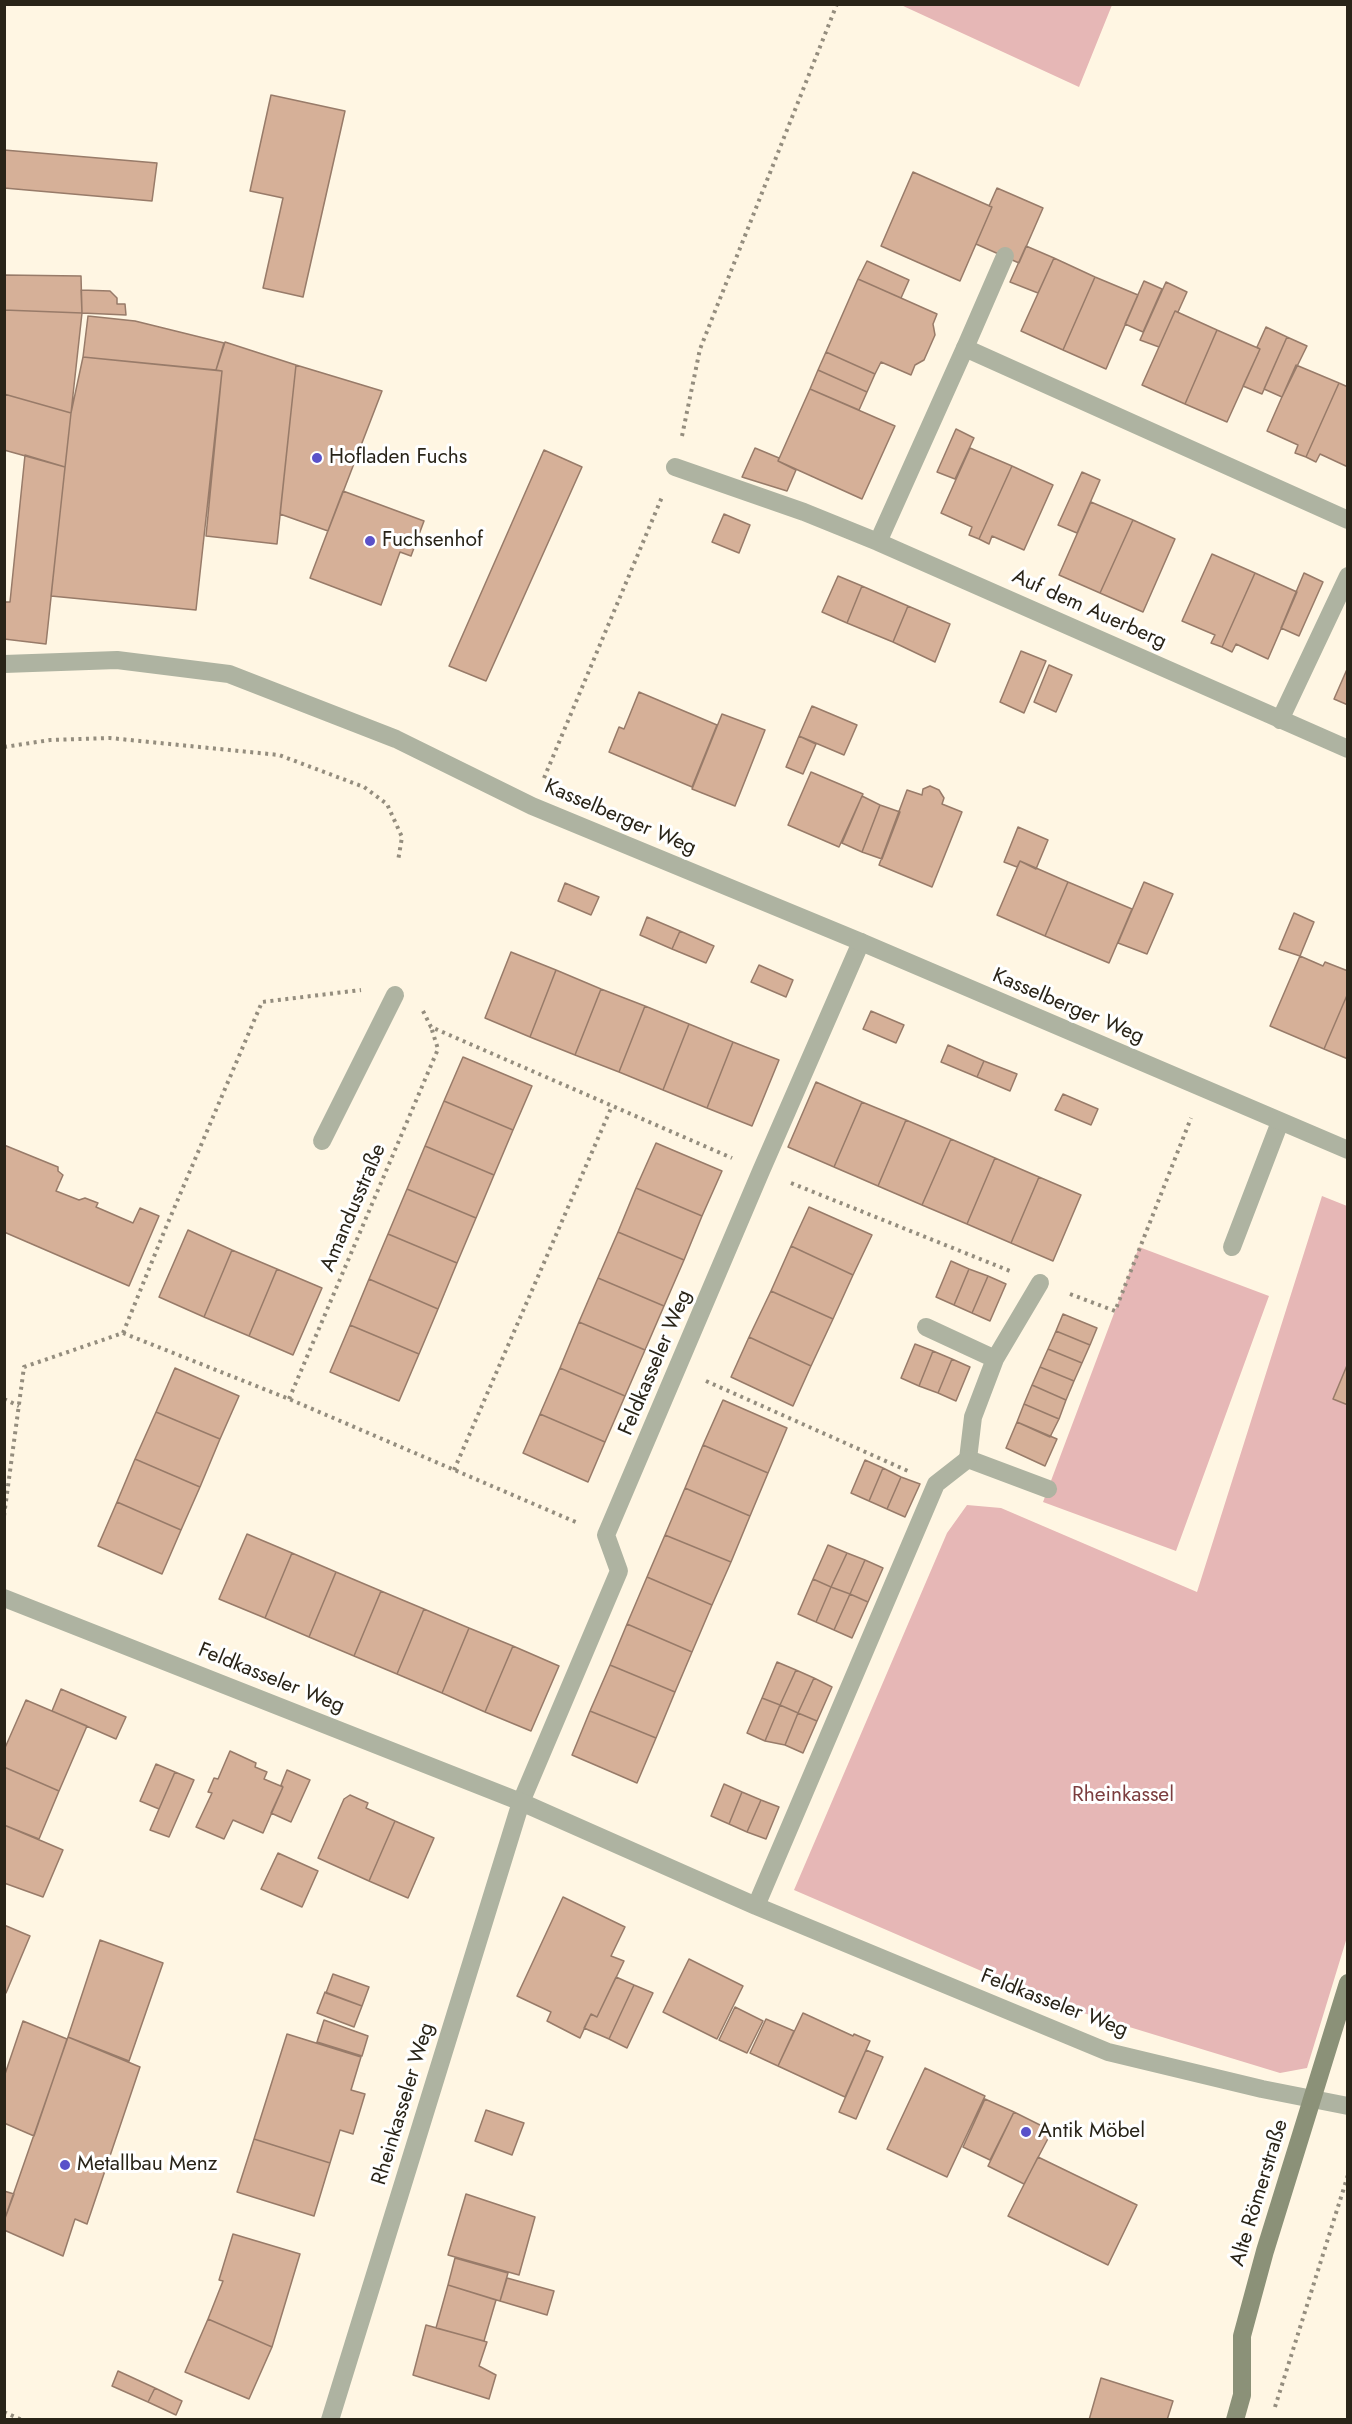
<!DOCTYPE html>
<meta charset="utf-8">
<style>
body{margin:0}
#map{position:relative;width:1352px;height:2424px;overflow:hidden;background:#fff6e3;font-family:Jost,sans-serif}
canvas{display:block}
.frame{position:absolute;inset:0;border:6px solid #292418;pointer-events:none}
</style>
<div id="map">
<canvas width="1352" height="2424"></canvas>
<div class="frame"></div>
</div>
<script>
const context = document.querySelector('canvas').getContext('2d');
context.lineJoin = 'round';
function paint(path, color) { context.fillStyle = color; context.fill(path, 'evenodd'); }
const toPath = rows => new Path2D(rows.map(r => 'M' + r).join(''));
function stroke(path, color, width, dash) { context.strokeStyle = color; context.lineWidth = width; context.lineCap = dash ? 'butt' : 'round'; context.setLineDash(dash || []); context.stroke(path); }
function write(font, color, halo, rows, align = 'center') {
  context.font = font + ' Jost,sans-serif'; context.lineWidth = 6; context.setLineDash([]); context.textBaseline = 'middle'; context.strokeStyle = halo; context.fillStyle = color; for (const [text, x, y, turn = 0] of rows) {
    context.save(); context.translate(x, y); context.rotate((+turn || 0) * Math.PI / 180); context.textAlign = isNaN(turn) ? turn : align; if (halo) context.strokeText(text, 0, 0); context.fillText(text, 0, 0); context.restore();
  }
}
const green = toPath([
 [901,5,1112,5,1079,87],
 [1322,1196,1347,1206,1348,1934,1307,2068,1280,2073,1067,2008,794,1890,947,1533,967,1505,1001,1508,1197,1592],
 [1139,1247,1269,1296,1176,1551,1043,1502]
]);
const building = toPath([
 [271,95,345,111,303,297,263,288,283,198,250,191,271,95],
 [4,150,157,163,152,201,4,188,4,150],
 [913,172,992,207,960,281,881,246,913,172],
 [997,188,1043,208,1019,263,976,244,992,207,989,206,997,188],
 [1026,246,1054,258,1038,293,1010,282,1026,246],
 [1054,258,1095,277,1063,350,1021,331,1054,258],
 [867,261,909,280,901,298,858,279,867,261],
 [4,275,81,276,82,313,4,310,4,275],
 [1095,277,1138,295,1106,369,1063,350,1095,277],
 [858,279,937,314,933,324,935,335,924,360,915,365,911,375,881,362,875,374,826,352,858,279],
 [1144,281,1162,289,1143,332,1125,324,1144,281],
 [1166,282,1187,292,1178,312,1175,311,1159,347,1140,340,1166,282],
 [81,290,110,291,117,298,117,304,125,304,126,315,82,313,81,290],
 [4,310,82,313,71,413,4,394,4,310],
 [1175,311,1217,330,1185,404,1142,385,1175,311],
 [88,316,135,321,224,343,216,370,83,357,88,316],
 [1266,327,1287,337,1262,394,1243,386,1260,349,1257,347,1266,327],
 [1217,330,1260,349,1227,422,1185,404,1217,330],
 [1287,337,1307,346,1282,397,1264,389,1287,337],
 [225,342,296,365,277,544,206,536,222,371,216,370,225,342],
 [826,352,875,374,867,392,818,370,826,352],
 [83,357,222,371,196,610,51,596,71,413,83,357],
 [296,365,382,391,328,531,280,514,296,365],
 [1296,365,1339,383,1306,457,1295,453,1298,445,1267,431,1296,365],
 [818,370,867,392,859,410,810,389,818,370],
 [1339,383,1348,387,1348,467,1320,454,1316,462,1306,457,1339,383],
 [810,389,895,426,862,499,778,461,810,389],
 [4,394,71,413,65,467,4,450,4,394],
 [956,429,974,438,955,479,937,472,956,429],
 [755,448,779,458,778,461,796,470,787,491,742,477,755,448],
 [970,448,1012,466,979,539,969,535,972,527,941,513,970,448],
 [544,450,582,467,486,681,449,666,544,450],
 [25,455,65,467,46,644,4,639,4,602,10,602,25,455],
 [1012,466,1053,485,1024,550,992,536,989,544,979,539,1012,466],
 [1082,472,1100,480,1077,533,1058,525,1082,472],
 [343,491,424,521,411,556,400,552,381,605,310,578,343,491],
 [1091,502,1133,520,1100,593,1059,575,1091,502],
 [724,514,750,525,739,553,712,542,724,514],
 [1133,520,1175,539,1143,612,1100,593,1133,520],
 [1212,554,1255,573,1222,647,1211,643,1215,635,1182,621,1212,554],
 [1255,573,1297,592,1268,659,1236,644,1232,652,1222,647,1255,573],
 [1304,573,1323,582,1299,636,1281,628,1304,573],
 [838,576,862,586,847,623,822,612,838,576],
 [862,586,908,606,893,642,847,623,862,586],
 [908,606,950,624,935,662,893,642,908,606],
 [1021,651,1046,661,1024,713,1000,702,1021,651],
 [1049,665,1072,675,1056,712,1034,702,1049,665],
 [1348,667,1348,705,1334,699,1348,667],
 [639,692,717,725,692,787,609,752,619,727,624,729,639,692],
 [812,706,857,725,844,755,799,736,812,706],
 [722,714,765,730,735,806,692,789,722,714],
 [799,736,816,744,803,774,786,767,799,736],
 [811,772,863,794,839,847,788,825,811,772],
 [930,786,939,790,944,798,942,804,962,812,932,887,879,865,907,790,922,795,923,789,930,786],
 [862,796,880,805,862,852,842,843,862,796],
 [880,805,900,812,882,859,862,852,880,805],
 [1018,827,1048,840,1036,869,1020,861,1017,867,1004,862,1018,827],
 [1020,861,1068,882,1045,936,997,915,1020,861],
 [1068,882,1132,909,1109,963,1045,936,1068,882],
 [1144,882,1173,894,1147,954,1118,943,1144,882],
 [565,883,599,897,591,915,558,901,565,883],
 [1294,913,1314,922,1300,956,1279,949,1294,913],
 [647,917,680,931,672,949,640,935,647,917],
 [680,931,714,946,706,963,672,949,680,931],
 [511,952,556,970,530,1037,485,1018,511,952],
 [1300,956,1323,966,1325,962,1348,971,1348,993,1324,1049,1270,1026,1300,956],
 [759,965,793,980,786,997,751,982,759,965],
 [556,970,601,989,575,1055,530,1037,556,970],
 [601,989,645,1006,619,1072,575,1055,601,989],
 [1348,993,1348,1059,1324,1049,1348,993],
 [645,1006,689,1024,663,1090,619,1072,645,1006],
 [871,1011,904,1025,896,1043,863,1029,871,1011],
 [689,1024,733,1042,707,1108,663,1090,689,1024],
 [733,1042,779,1060,752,1126,707,1108,733,1042],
 [948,1045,984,1061,977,1077,941,1062,948,1045],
 [463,1057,532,1086,513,1130,444,1101,463,1057],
 [984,1061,1017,1074,1010,1091,977,1077,984,1061],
 [816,1082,862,1102,834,1167,788,1147,816,1082],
 [1063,1094,1098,1109,1091,1125,1055,1110,1063,1094],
 [444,1101,513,1130,494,1175,425,1146,444,1101],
 [862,1102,906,1120,878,1186,834,1167,862,1102],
 [906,1120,951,1139,922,1205,878,1186,906,1120],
 [951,1139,995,1158,967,1224,922,1205,951,1139],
 [656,1143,722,1171,702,1216,636,1188,656,1143],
 [4,1145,58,1167,58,1171,63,1175,56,1191,79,1200,85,1198,98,1203,96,1207,133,1223,140,1208,159,1216,129,1286,4,1232,4,1145],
 [425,1146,494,1175,476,1218,407,1189,425,1146],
 [995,1158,1039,1177,1011,1243,967,1224,995,1158],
 [1039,1177,1081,1195,1053,1261,1011,1243,1039,1177],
 [636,1188,702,1216,684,1260,618,1232,636,1188],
 [407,1189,476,1218,457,1263,388,1234,407,1189],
 [809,1207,872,1235,853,1275,791,1246,809,1207],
 [188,1230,232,1250,204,1317,159,1297,188,1230],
 [618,1232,684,1260,664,1306,598,1278,618,1232],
 [388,1234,457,1263,438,1309,369,1279,388,1234],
 [791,1246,853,1275,833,1319,771,1291,791,1246],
 [232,1250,277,1269,249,1336,204,1317,232,1250],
 [951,1261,969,1269,954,1305,936,1297,951,1261],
 [277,1269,322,1288,293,1355,249,1336,277,1269],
 [969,1269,988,1276,972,1313,954,1305,969,1269],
 [988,1276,1006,1284,990,1321,972,1313,988,1276],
 [598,1278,664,1306,645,1350,579,1322,598,1278],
 [369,1279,438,1309,419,1354,350,1325,369,1279],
 [771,1291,833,1319,811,1366,749,1337,771,1291],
 [1063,1314,1097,1328,1090,1345,1056,1331,1063,1314],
 [579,1322,645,1350,625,1396,560,1368,579,1322],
 [350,1325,419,1354,399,1401,330,1372,350,1325],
 [1056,1331,1090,1345,1082,1363,1048,1349,1056,1331],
 [749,1337,811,1366,793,1406,731,1377,749,1337],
 [915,1344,933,1351,919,1386,901,1378,915,1344],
 [1048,1349,1082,1363,1074,1381,1040,1367,1048,1349],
 [933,1351,952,1359,938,1393,919,1386,933,1351],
 [952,1359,970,1367,956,1401,938,1393,952,1359],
 [1348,1363,1348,1405,1333,1399,1348,1363],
 [1040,1367,1074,1381,1066,1400,1032,1385,1040,1367],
 [175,1368,239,1396,220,1439,156,1412,175,1368],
 [560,1368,625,1396,605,1442,540,1414,560,1368],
 [1032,1385,1066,1400,1059,1419,1024,1404,1032,1385],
 [723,1400,787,1428,768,1473,703,1445,723,1400],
 [1024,1404,1059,1419,1050,1437,1017,1422,1024,1404],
 [156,1412,220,1439,200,1487,135,1459,156,1412],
 [540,1414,605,1442,588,1482,523,1453,540,1414],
 [1017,1422,1057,1439,1045,1466,1006,1448,1017,1422],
 [703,1445,768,1473,750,1516,685,1488,703,1445],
 [135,1459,200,1487,181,1530,117,1502,135,1459],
 [865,1460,883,1468,869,1501,851,1493,865,1460],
 [883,1468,901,1477,887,1509,869,1501,883,1468],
 [901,1477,920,1484,905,1517,887,1509,901,1477],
 [685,1488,750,1516,731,1562,665,1535,685,1488],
 [117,1502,181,1530,162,1574,98,1546,117,1502],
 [247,1534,292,1553,265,1618,219,1599,247,1534],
 [665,1535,731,1562,712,1605,647,1577,665,1535],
 [828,1545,847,1553,831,1587,813,1579,828,1545],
 [292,1553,336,1572,309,1637,265,1618,292,1553],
 [847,1553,865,1560,850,1594,831,1587,847,1553],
 [865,1560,883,1568,868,1602,850,1594,865,1560],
 [336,1572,381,1591,354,1656,309,1637,336,1572],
 [647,1577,712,1605,692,1652,627,1624,647,1577],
 [813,1579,831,1587,816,1622,798,1614,813,1579],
 [831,1587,850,1594,834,1630,816,1622,831,1587],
 [381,1591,424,1609,397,1674,354,1656,381,1591],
 [850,1594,868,1602,852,1638,834,1630,850,1594],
 [424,1609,469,1628,442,1693,397,1674,424,1609],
 [627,1624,692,1652,675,1692,610,1665,627,1624],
 [469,1628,513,1646,485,1712,442,1693,469,1628],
 [513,1646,559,1666,531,1731,485,1712,513,1646],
 [777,1662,796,1670,780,1705,762,1698,777,1662],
 [610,1665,675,1692,656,1738,590,1711,610,1665],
 [796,1670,814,1678,798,1713,780,1705,796,1670],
 [814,1678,832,1687,817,1721,798,1713,814,1678],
 [61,1689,126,1717,116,1739,52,1711,61,1689],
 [762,1698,780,1705,765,1741,747,1733,762,1698],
 [26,1700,87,1726,59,1791,4,1767,4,1750,26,1700],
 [780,1705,798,1713,785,1745,765,1741,780,1705],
 [590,1711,656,1738,637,1783,572,1755,590,1711],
 [798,1713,817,1721,803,1753,785,1745,798,1713],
 [230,1751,256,1763,255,1767,267,1772,264,1779,283,1787,263,1833,233,1820,224,1839,196,1827,212,1793,208,1792,214,1778,218,1779,230,1751],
 [156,1764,175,1772,159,1809,140,1801,156,1764],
 [4,1767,59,1791,39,1839,4,1825,4,1767],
 [287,1770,310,1780,291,1822,271,1813,283,1787,281,1785,287,1770],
 [175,1772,194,1780,169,1837,150,1830,175,1772],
 [724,1784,742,1792,729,1824,711,1816,724,1784],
 [742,1792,761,1800,747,1832,729,1824,742,1792],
 [350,1795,368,1803,366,1808,395,1821,369,1881,318,1858,344,1799,350,1795],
 [761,1800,779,1807,766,1839,747,1832,761,1800],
 [395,1821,434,1838,408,1898,369,1881,395,1821],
 [4,1825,63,1850,43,1897,4,1883,4,1825],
 [278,1853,318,1871,302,1907,261,1889,278,1853],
 [563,1897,625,1927,611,1956,624,1961,597,2017,591,2014,580,2038,547,2021,551,2012,517,1996,563,1897],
 [4,1925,30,1936,6,1993,4,1992,4,1925],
 [100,1940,163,1963,129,2061,68,2037,100,1940],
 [689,1959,743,1986,717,2039,663,2012,689,1959],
 [333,1974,369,1987,362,2006,326,1993,333,1974],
 [616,1977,634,1985,609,2039,584,2028,591,2014,597,2017,616,1977],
 [634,1985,653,1993,627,2048,609,2039,634,1985],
 [325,1992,362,2006,354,2027,317,2013,325,1992],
 [735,2007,763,2021,747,2053,719,2040,735,2007],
 [803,2013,853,2036,854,2034,870,2041,845,2097,778,2066,803,2013],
 [766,2019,794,2031,778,2066,750,2053,766,2019],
 [324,2020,368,2036,362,2056,317,2042,324,2020],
 [23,2021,67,2039,34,2136,4,2123,4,2077,23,2021],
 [287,2034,361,2057,351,2090,365,2094,353,2134,340,2130,330,2163,254,2139,287,2034],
 [68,2037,140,2067,87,2224,75,2219,63,2256,4,2230,4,2221,68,2037],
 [866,2050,883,2057,856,2119,839,2112,866,2050],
 [925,2068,985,2096,947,2177,887,2149,925,2068],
 [985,2099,1014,2112,990,2160,963,2147,985,2099],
 [486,2110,524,2123,512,2155,475,2141,486,2110],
 [1014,2112,1052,2131,1024,2184,988,2166,1014,2112],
 [254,2139,330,2163,314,2216,237,2192,254,2139],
 [1038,2157,1137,2205,1108,2265,1008,2216,1038,2157],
 [4,2191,14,2194,4,2221,4,2191],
 [466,2194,535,2217,519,2275,448,2255,466,2194],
 [233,2234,300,2254,272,2347,208,2319,223,2281,219,2280,233,2234],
 [455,2258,508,2273,500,2301,448,2285,455,2258],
 [507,2278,554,2291,547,2315,500,2301,507,2278],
 [448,2285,496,2300,484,2341,436,2328,448,2285],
 [208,2319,272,2347,249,2399,185,2372,208,2319],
 [426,2325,487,2342,479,2366,496,2375,489,2399,413,2375,426,2325],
 [118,2371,155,2388,148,2402,112,2386,118,2371],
 [1101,2378,1173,2401,1167,2420,1089,2420,1101,2378],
 [155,2388,182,2401,176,2415,148,2402,155,2388]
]);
const path = toPath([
 [682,436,700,349,837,4],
 [4,747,50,740,110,738,279,755,364,787,387,804,402,837,398,861],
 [544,778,662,497],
 [423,1011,431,1027,732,1158],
 [791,1183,1010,1271],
 [1070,1294,1115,1311,1191,1118],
 [123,1333,164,1232,262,1002,361,990],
 [706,1381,908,1471],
 [4,1399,19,1406],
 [289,1399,438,1049,431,1027],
 [454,1470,612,1106],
 [4,1516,24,1367,123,1333,289,1399,578,1523],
 [1275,2407,1348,2175],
 [4,2412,22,2420]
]);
const lane = toPath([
 [965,348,1005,256],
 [322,1141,395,995],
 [1232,1247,1280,1122],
 [1040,1283,995,1359,973,1417,968,1459,1048,1489],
 [926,1327,995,1359],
 [521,1802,619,1571,606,1535,761,1171,861,942]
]);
const street = toPath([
 [675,467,804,512,878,542,1348,749],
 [878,542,965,348,1348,520],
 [4,664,117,660,229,674,396,739,532,806,861,942,1348,1150],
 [1280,720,1348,576],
 [4,1598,521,1802,756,1906,1108,2052,1262,2089,1348,2106],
 [756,1906,936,1484,968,1459],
 [330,2420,521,1802]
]);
const secondary = toPath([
 [1235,2420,1242,2395,1242,2336,1265,2251,1348,1983]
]);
const markers = [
 [317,458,6,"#5a51c9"],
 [370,541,6,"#5a51c9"],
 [1026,2132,6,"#5a51c9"],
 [65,2165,6,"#5a51c9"]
];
const poiNames = [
 ["Hofladen Fuchs",329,458],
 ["Fuchsenhof",382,541],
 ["Antik Möbel",1038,2132],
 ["Metallbau Menz",77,2165]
];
const streetNames = [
 ["Auf dem Auerberg",1089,610,24],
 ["Kasselberger Weg",620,818,23],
 ["Kasselberger Weg",1068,1007,23],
 ["Amandusstraße",354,1208,-67],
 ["Feldkasseler Weg",656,1363,-67],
 ["Feldkasseler Weg",271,1679,22],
 ["Feldkasseler Weg",1054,2004,21],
 ["Rheinkasseler Weg",404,2104,-73],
 ["Alte Römerstraße",1260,2193,-73]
];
const parkNames = [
 ["Rheinkassel",1123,1796]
];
paint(green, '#e6b7b6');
paint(building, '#d6b098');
stroke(building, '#987b69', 1.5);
stroke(path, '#948d7e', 4, [3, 4.5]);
stroke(lane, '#aeb3a1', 18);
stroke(street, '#aeb3a1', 18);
stroke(secondary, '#8b9178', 18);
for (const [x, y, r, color] of markers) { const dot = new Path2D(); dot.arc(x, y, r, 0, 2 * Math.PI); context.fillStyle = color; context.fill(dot); stroke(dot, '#fff', 2); }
write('21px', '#292418', '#fff', poiNames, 'left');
write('21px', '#292418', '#fff', streetNames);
write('21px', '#7b3d3e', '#fff', parkNames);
</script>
